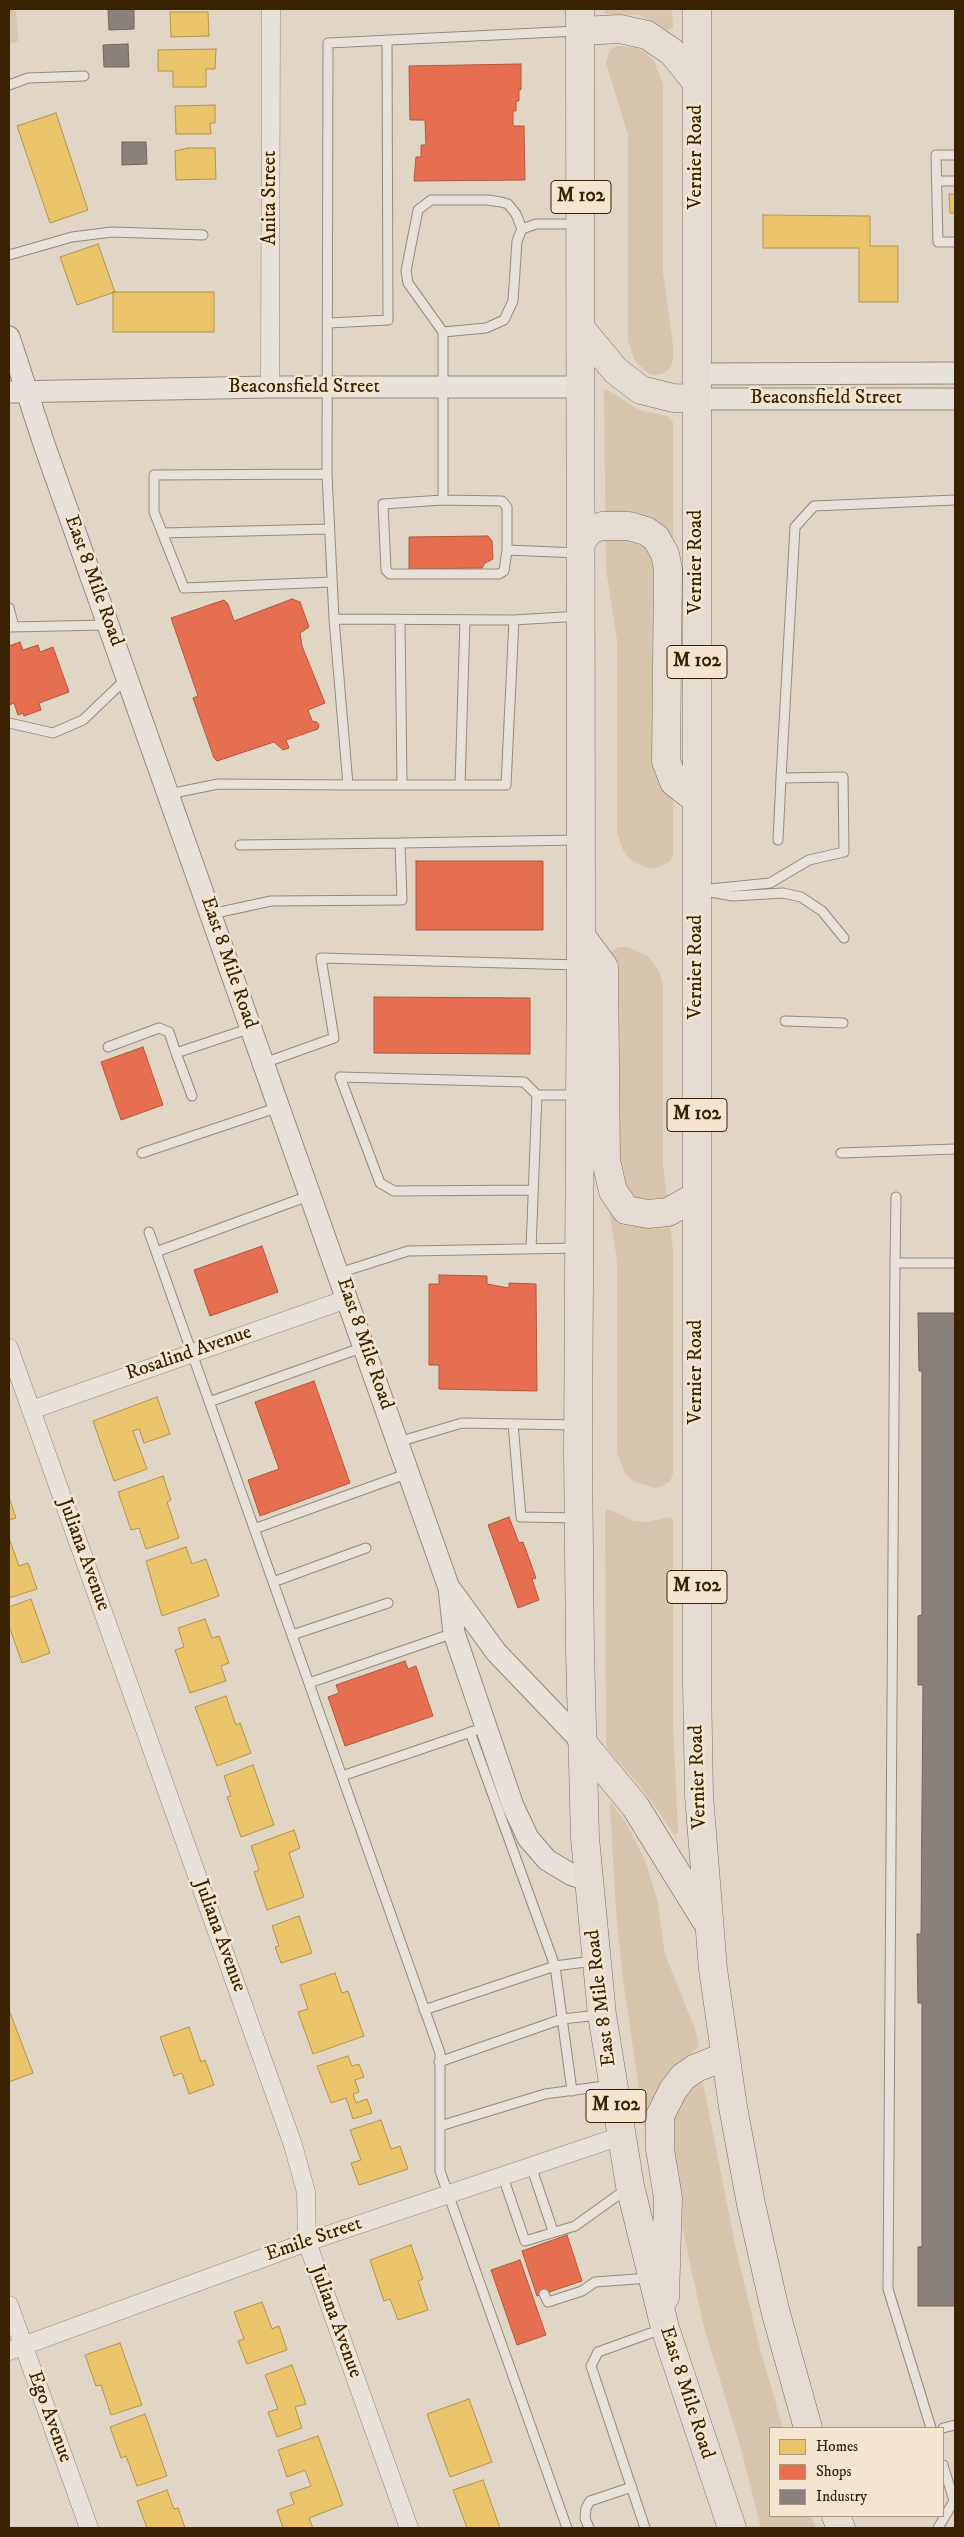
<!DOCTYPE html>
<style>
body{margin:0}
#map{position:relative;width:964px;height:2537px;overflow:hidden;background:#e1d5c5;font-family:"IM FELL DW Pica",serif}
canvas{display:block}
.frame{position:absolute;inset:0;border:10px solid #382202;pointer-events:none}
.legend{position:absolute;left:769px;top:2427px;width:175px;height:90px;box-sizing:border-box;background:#f4e5d1;border:1px solid #a9977e;margin:0;padding:6px 9px;list-style:none;font-size:15px;color:#382202}
.legend li{display:flex;align-items:center;gap:10px;height:25px}
.legend b{width:25px;border:1px solid #a9977e}
</style>
<div id="map">
<canvas width="964" height="2537"></canvas>
<div class="frame"></div>
<ul class="legend">
<li><b style="height:14px;background:#e9c46a"></b>Homes</li>
<li><b style="height:14px;background:#e76f51"></b>Shops</li>
<li><b style="height:14px;background:#8a817c"></b>Industry</li>
</ul>
</div>
<script>
const context = document.querySelector('canvas').getContext('2d');
context.lineJoin = 'round';
function paint(path, color) { context.fillStyle = color; context.fill(path, 'evenodd'); }
const toPath = rows => new Path2D(rows.map(r => 'M' + r).join(''));
function stroke(path, color, width, dash) { context.strokeStyle = color; context.lineWidth = width; context.lineCap = dash ? 'butt' : 'round'; context.setLineDash(dash || []); context.stroke(path); }
function write(font, color, halo, rows, align = 'center') {
  context.font = font + ' "IM FELL DW Pica",serif'; context.lineWidth = 5; context.setLineDash([]); context.textBaseline = 'middle'; context.strokeStyle = halo; context.fillStyle = color; for (const [text, x, y, turn = 0] of rows) {
    context.save(); context.translate(x, y); context.rotate((+turn || 0) * Math.PI / 180); context.textAlign = isNaN(turn) ? turn : align; if (halo) context.strokeText(text, 0, 0); context.fillText(text, 0, 0); context.restore();
  }
}
const green = toPath([
 [9,9,16,9,18,41,9,44],
 [604,9,672,9,673,28,667,30,639,15,608,15,605,14],
 [617,46,636,48,646,53,654,61,663,84,663,273,673,345,673,360,670,368,664,373,656,375,649,374,635,361,628,341,628,135,606,63,610,50],
 [606,389,639,410,667,416,673,422,673,854,670,861,657,868,647,868,630,859,623,850,617,832,617,640,606,569,604,391],
 [619,947,628,947,648,956,660,973,663,986,663,1165,673,1249,673,1474,670,1481,663,1486,654,1488,633,1481,625,1473,617,1453,617,1261,606,1189,607,956,611,951],
 [608,1509,634,1521,646,1522,671,1517,673,1520,673,1724,678,1832,675,1835,641,1787,607,1748,606,1741,605,1512],
 [610,1804,612,1804,626,1823,645,1860,657,1899,665,1954,696,2032,699,2046,674,2070,646,2138,623,1979,616,1911],
 [702,2078,736,2249,760,2349,783,2428,770,2428,770,2516,811,2516,816,2528,761,2528,741,2449,704,2327,686,2245,670,2154,673,2110,681,2097]
]);
const homes = toPath([
 [170,12,208,12,209,36,171,37,170,12],
 [216,49,215,69,206,69,206,87,173,87,173,71,158,71,158,50,216,49],
 [215,105,215,123,210,123,211,134,176,134,175,106,215,105],
 [56,113,88,210,50,223,17,126,56,113],
 [188,148,215,148,216,179,176,180,175,151,188,148],
 [949,194,955,194,955,213,950,213,949,194],
 [763,215,870,216,870,246,898,246,898,302,859,302,859,248,763,248,763,215],
 [98,244,115,292,77,305,60,257,98,244],
 [113,292,214,292,214,332,113,332,113,292],
 [157,1397,170,1434,144,1443,139,1429,133,1431,147,1469,114,1481,93,1421,157,1397],
 [163,1476,171,1500,167,1502,179,1538,146,1549,139,1528,131,1530,118,1492,163,1476],
 [9,1497,16,1518,9,1520,9,1497],
 [9,1538,19,1566,28,1563,37,1589,9,1598,9,1538],
 [186,1547,192,1564,206,1559,219,1596,162,1616,146,1561,186,1547],
 [31,1599,50,1653,22,1663,9,1626,9,1607,31,1599],
 [205,1619,212,1638,219,1636,229,1663,221,1666,226,1681,190,1693,175,1650,184,1647,178,1628,205,1619],
 [226,1696,236,1725,240,1723,251,1753,217,1766,195,1707,226,1696],
 [253,1765,274,1825,241,1837,227,1797,231,1796,224,1776,253,1765],
 [294,1830,300,1848,289,1853,304,1897,267,1910,254,1872,259,1870,251,1846,294,1830],
 [299,1916,312,1953,281,1963,275,1947,279,1946,272,1926,299,1916],
 [335,1973,342,1993,348,1991,364,2036,313,2054,298,2012,308,2009,300,1985,335,1973],
 [9,2010,33,2073,9,2082,9,2010],
 [189,2027,201,2062,205,2060,214,2085,189,2094,182,2073,174,2076,160,2037,189,2027],
 [348,2056,352,2066,359,2064,364,2077,355,2080,359,2092,353,2094,356,2103,367,2099,372,2113,353,2119,346,2098,331,2103,317,2066,348,2056],
 [381,2120,391,2149,400,2146,408,2169,359,2185,351,2163,361,2160,350,2130,381,2120],
 [411,2245,423,2279,418,2281,428,2310,398,2320,390,2299,384,2301,370,2260,411,2245],
 [262,2302,272,2329,279,2326,287,2350,247,2364,238,2341,244,2339,234,2312,262,2302],
 [120,2343,142,2405,111,2415,101,2385,96,2386,85,2355,120,2343],
 [292,2365,306,2404,295,2407,302,2428,277,2437,268,2412,278,2409,265,2375,292,2365],
 [469,2399,492,2462,450,2477,427,2414,469,2399],
 [145,2414,167,2476,137,2486,126,2456,121,2458,110,2427,145,2414],
 [318,2436,343,2505,309,2518,313,2528,283,2528,277,2510,294,2504,290,2493,311,2486,305,2470,287,2477,278,2450,318,2436],
 [483,2480,500,2528,467,2528,453,2490,483,2480],
 [167,2490,174,2509,178,2508,185,2528,147,2528,137,2501,167,2490]
]);
const shops = toPath([
 [521,64,521,90,519,89,519,101,516,101,516,111,513,111,513,126,524,126,525,180,414,181,416,157,421,157,421,145,426,145,425,120,410,120,409,66,521,64],
 [488,536,492,541,493,559,485,563,482,568,409,569,409,537,488,536],
 [292,599,300,602,309,627,300,633,302,646,325,703,308,710,312,721,317,722,319,725,318,729,286,740,289,748,283,750,274,742,217,761,214,758,193,698,198,696,171,618,224,600,228,604,234,621,292,599],
 [20,642,23,650,38,645,40,652,53,647,69,692,39,703,41,710,24,716,23,713,18,715,14,703,9,705,9,646,20,642],
 [416,861,543,861,543,930,416,930,416,861],
 [374,997,530,998,530,1054,374,1053,374,997],
 [143,1047,163,1105,121,1120,101,1062,143,1047],
 [262,1246,278,1292,210,1316,194,1270,262,1246],
 [439,1275,487,1276,487,1284,509,1288,509,1283,536,1284,537,1391,439,1389,439,1365,429,1365,429,1284,439,1284,439,1275],
 [314,1381,350,1483,260,1516,248,1480,279,1469,255,1402,314,1381],
 [509,1517,519,1543,523,1542,536,1578,532,1579,539,1600,518,1608,488,1525,509,1517],
 [405,1661,408,1669,416,1666,433,1716,345,1746,328,1697,339,1693,336,1685,405,1661],
 [567,2235,582,2281,537,2296,522,2251,567,2235],
 [520,2260,546,2335,517,2345,491,2270,520,2260]
]);
const industry = toPath([
 [108,9,134,9,134,29,109,30,108,9],
 [128,44,129,67,104,67,103,45,128,44],
 [122,142,146,142,147,164,122,165,122,142],
 [918,1313,955,1313,955,2306,918,2306,918,2247,922,2247,922,2003,918,2003,917,1934,921,1934,923,1685,918,1685,918,1616,922,1615,922,1371,919,1371,918,1313]
]);
const service = toPath([
 [9,85,28,78,84,76],
 [955,155,936,155,938,242,955,242],
 [937,181,955,181],
 [9,255,72,237,112,232,203,235],
 [329,323,388,320,387,40],
 [443,332,408,283,406,271,418,210,431,200,488,200,501,202,508,204,516,214,522,229],
 [327,474,328,43,578,31],
 [443,500,443,332,486,328,504,320,513,301,517,241,522,229,536,224,578,224],
 [163,533,329,529],
 [507,550,504,571,499,574,390,574,386,570,383,504,443,500,502,501,507,507,507,550,578,553],
 [332,582,184,588,154,512,154,475,327,474,334,619],
 [9,608,14,627],
 [400,620,402,785],
 [514,620,579,616],
 [9,627,108,625],
 [9,723,53,733,83,720,127,678],
 [460,785,465,620],
 [169,794,218,784,348,785,506,785,514,620,334,619,348,785],
 [778,840,781,778],
 [400,843,578,840],
 [700,890,770,883,809,860,844,852,843,777,781,778,795,527,814,506,955,500],
 [710,892,733,896,783,893,801,897,822,911,844,938],
 [211,914,271,901,402,900,400,843,240,845],
 [785,1021,843,1023],
 [108,1047,159,1028,169,1032,176,1053,251,1028],
 [176,1053,192,1096],
 [264,1063,334,1038,321,958,579,965],
 [142,1153,279,1107],
 [841,1153,955,1149],
 [533,1190,394,1191,380,1183,340,1077,524,1082,537,1095],
 [896,1197,895,1263,955,1263],
 [149,1232,440,2053,440,2171,567,2528],
 [531,1249,537,1095,578,1095],
 [156,1252,311,1195],
 [895,1263,888,2289,931,2428],
 [339,1273,408,1251,577,1248],
 [209,1402,364,1347],
 [513,1424,521,1517,575,1518],
 [398,1442,462,1423,575,1425],
 [254,1529,409,1473],
 [273,1582,366,1548],
 [292,1635,388,1603],
 [309,1683,454,1633],
 [470,1732,555,1966,593,1961],
 [342,1776,474,1731],
 [424,2010,555,1966,572,2091],
 [439,2062,562,2019,599,2015],
 [440,2126,545,2094,612,2085],
 [531,2166,553,2231],
 [503,2177,525,2241,575,2226,628,2188],
 [544,2294,548,2302,582,2291,595,2282,649,2278],
 [943,2428,955,2425],
 [589,2528,585,2518,586,2508,590,2501,632,2487],
 [645,2528,591,2366,598,2352,662,2329],
 [938,2528,954,2501,943,2465]
]);
const minor = toPath([
 [270,387,271,9],
 [9,1348,293,2145,306,2192,307,2242,409,2528],
 [31,1410,347,1299],
 [9,2305,89,2528],
 [9,2351,307,2242,621,2136]
]);
const tertiary = toPath([
 [9,337,44,444,449,1588,454,1633,513,1806,528,1838,547,1860,572,1875,589,1880],
 [697,374,955,373],
 [9,392,270,387,581,387],
 [696,399,955,399],
 [451,1590,496,1652,582,1742]
]);
const trunk = toPath([
 [580,9,581,936,578,1451,580,1652,585,1838,602,2015,630,2186,665,2328,732,2528],
 [697,9,697,1681,699,1796,713,1969,733,2107,751,2204,775,2310,808,2428],
 [581,31,620,29,647,35,672,52,697,83],
 [581,329,616,371,641,390,673,398,696,399],
 [581,542,590,530,602,526,629,526,646,531,656,538,665,554,668,569,666,761,674,782,697,800],
 [581,936,604,967,606,1161,613,1191,626,1210,648,1214,668,1212,697,1196],
 [582,1742,635,1806,705,1919],
 [665,2297,668,2198,660,2149,660,2116,673,2090,683,2077,696,2068,724,2057],
 [836,2516,841,2528]
]);
const shields = [
 [581,197,60],
 [697,662,60],
 [697,1115,60],
 [697,1587,60],
 [616,2106,60]
];
const shieldNames = [
 ["M 102",581,197],
 ["M 102",697,662],
 ["M 102",697,1115],
 ["M 102",697,1587],
 ["M 102",616,2106]
];
const streetNames = [
 ["Vernier Road",697,157,-90],
 ["Anita Street",271,198,-90],
 ["Beaconsfield Street",304,388],
 ["Beaconsfield Street",826,399],
 ["Vernier Road",697,562,-90],
 ["East 8 Mile Road",93,581,70],
 ["East 8 Mile Road",228,963,71],
 ["Vernier Road",697,967,-90],
 ["East 8 Mile Road",364,1344,71],
 ["Rosalind Avenue",189,1354,-19],
 ["Vernier Road",697,1372,-90],
 ["Juliana Avenue",83,1555,70],
 ["Vernier Road",699,1777,-92],
 ["Juliana Avenue",219,1936,70],
 ["East 8 Mile Road",602,1998,-97],
 ["Emile Street",314,2240,-19],
 ["Juliana Avenue",335,2322,70],
 ["East 8 Mile Road",686,2393,72],
 ["Ego Avenue",49,2417,70]
];
paint(green, '#d7c5ad');
paint(homes, '#e9c46a');
stroke(homes, '#b4934b', 1);
paint(shops, '#e76f51');
stroke(shops, '#b25839', 1);
paint(industry, '#8a817c');
stroke(industry, '#716457', 1);
stroke(service, '#938a7d', 11);
stroke(minor, '#938a7d', 19);
stroke(tertiary, '#938a7d', 23);
stroke(trunk, '#7a7164', 29);
stroke(service, '#e8e1d9', 9);
stroke(minor, '#e8e1d9', 18);
stroke(tertiary, '#e8e1d9', 21);
stroke(trunk, '#e4dcd3', 28);
for (const [x, y, w] of shields) { const box = new Path2D(); box.roundRect(x - w / 2, y - 16.5, w, 33, 4); context.fillStyle = '#f4e5d1'; context.fill(box); stroke(box, '#382202', 1); }
write('bold 19px', '#382202', null, shieldNames);
write('20px', '#382202', '#f4e5d1', streetNames);
</script>
